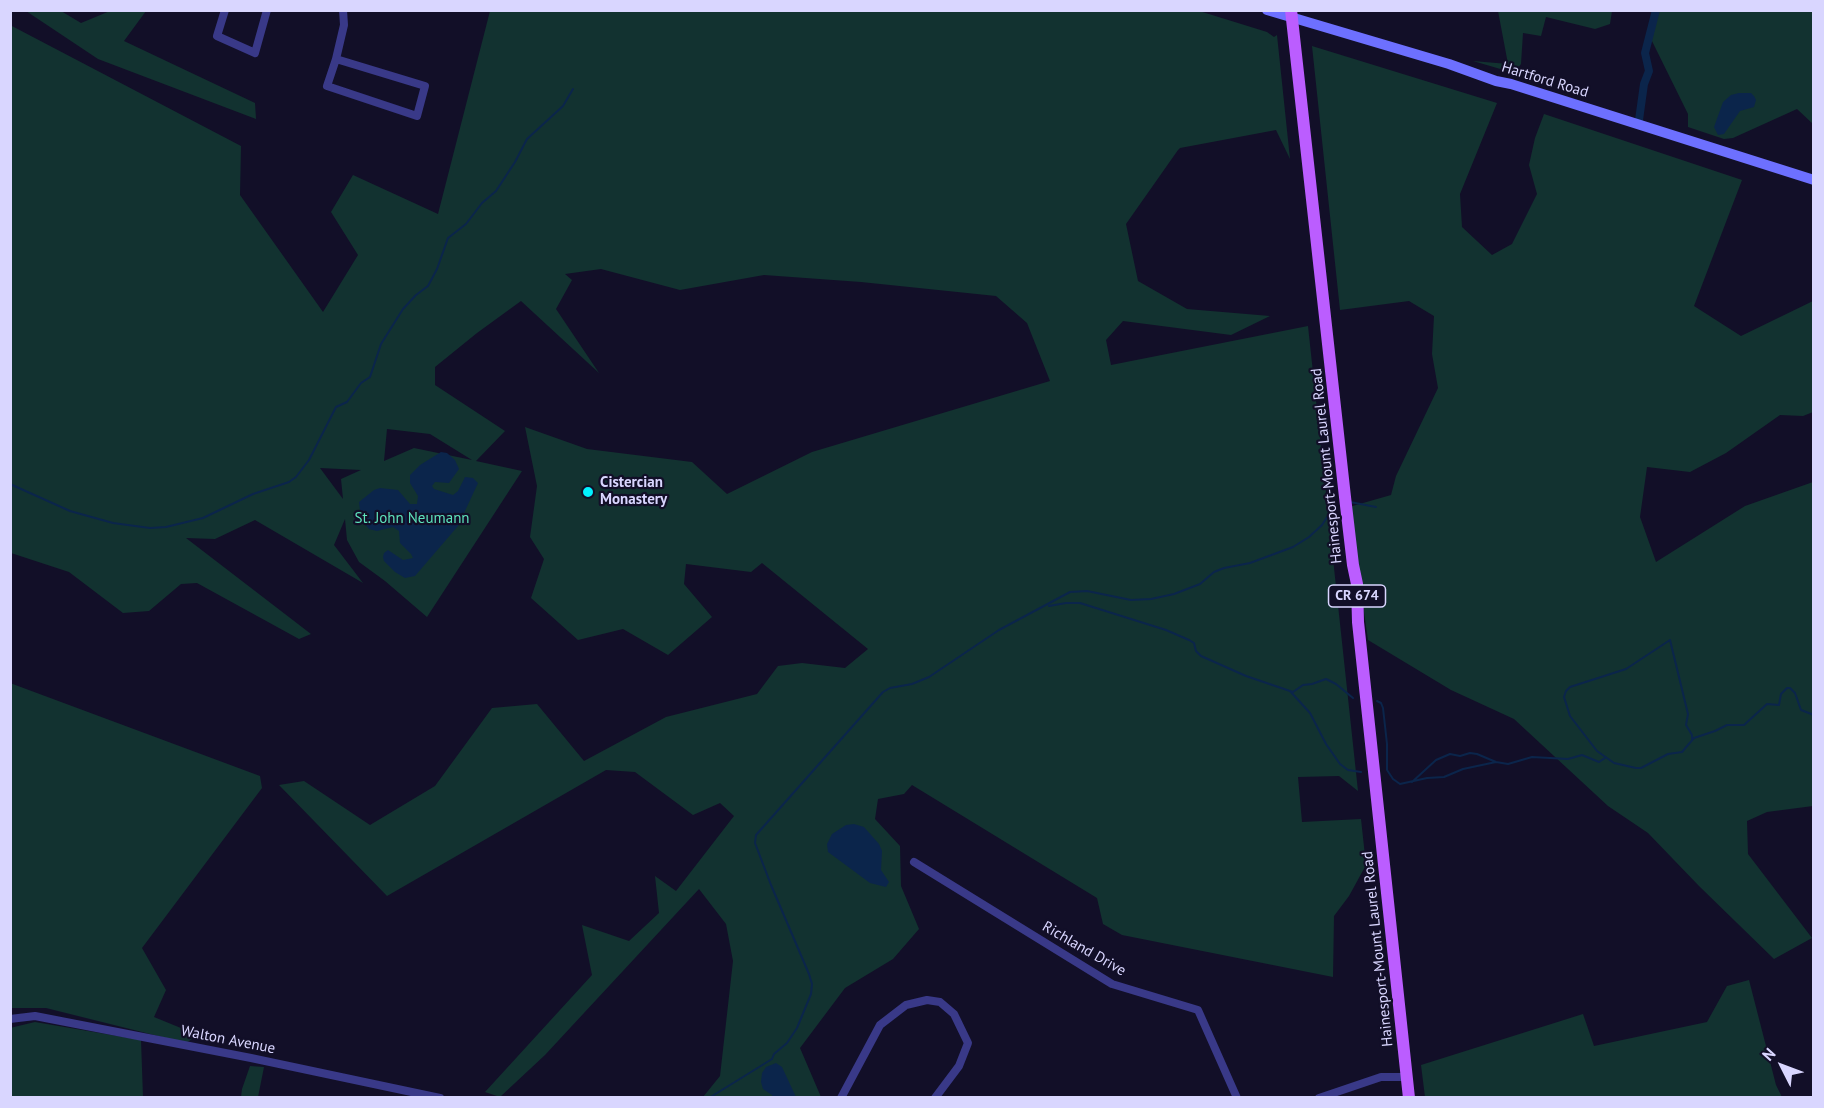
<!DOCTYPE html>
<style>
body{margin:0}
#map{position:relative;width:1824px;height:1108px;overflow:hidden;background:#120f28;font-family:"PT Sans",sans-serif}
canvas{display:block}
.frame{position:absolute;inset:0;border:12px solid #d9d6ff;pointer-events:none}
.north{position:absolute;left:1752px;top:1036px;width:60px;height:60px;-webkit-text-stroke:4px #120f28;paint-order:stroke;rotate:312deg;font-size:16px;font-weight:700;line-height:24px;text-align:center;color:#d9d6ff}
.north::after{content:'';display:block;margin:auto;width:21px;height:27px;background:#d9d6ff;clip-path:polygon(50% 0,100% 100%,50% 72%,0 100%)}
</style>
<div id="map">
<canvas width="1824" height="1108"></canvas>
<div class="frame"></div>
<div class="north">N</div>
</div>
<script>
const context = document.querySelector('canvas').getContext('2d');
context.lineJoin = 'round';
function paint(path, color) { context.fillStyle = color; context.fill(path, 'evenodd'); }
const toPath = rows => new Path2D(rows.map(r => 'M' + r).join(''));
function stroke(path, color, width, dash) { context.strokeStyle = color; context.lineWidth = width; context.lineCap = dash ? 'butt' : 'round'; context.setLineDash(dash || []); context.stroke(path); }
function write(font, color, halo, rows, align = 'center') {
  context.font = font + ' "PT Sans",sans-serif'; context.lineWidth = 4.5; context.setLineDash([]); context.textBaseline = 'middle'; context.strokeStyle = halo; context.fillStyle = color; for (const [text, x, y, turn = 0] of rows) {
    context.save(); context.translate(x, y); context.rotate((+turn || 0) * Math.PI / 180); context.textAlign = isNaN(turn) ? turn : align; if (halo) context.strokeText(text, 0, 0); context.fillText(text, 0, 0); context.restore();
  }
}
const green = toPath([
 [1196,10,1267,32,1274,37,1277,35,1290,159,1276,130,1180,148,1178,150,1126,224,1138,281,1187,309,1270,316,1231,335,1123,321,1106,340,1111,365,1308,326,1358,791,1339,776,1298,777,1302,822,1361,819,1366,865,1349,896,1334,916,1333,977,1122,935,1103,924,1097,898,912,785,904,794,878,799,875,819,900,846,901,886,919,929,893,959,845,988,800,1048,821,1097,703,1097,720,1076,733,961,726,924,699,889,545,1055,500,1097,485,1092,592,975,582,925,629,941,659,913,655,876,676,891,734,816,720,803,693,815,635,772,606,770,387,896,279,785,304,781,370,825,435,786,492,708,537,704,584,761,666,717,757,694,778,666,802,663,845,668,868,649,762,563,751,572,686,564,684,584,712,617,668,655,623,629,578,640,531,598,544,559,530,537,537,486,525,427,587,449,692,462,727,494,812,452,1050,381,1027,323,996,296,861,282,764,275,680,290,601,269,565,274,572,280,556,309,599,373,521,301,477,333,435,367,435,385,505,431,476,461,522,471,427,617,385,581,359,562,347,540,345,519,334,545,363,583,255,520,215,539,186,538,311,634,299,639,197,583,181,584,149,611,123,613,69,572,11,553,10,25,241,146,240,195,323,312,358,255,331,212,353,175,438,214,490,11],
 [387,429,430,434,472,460,414,448,384,461],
 [320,468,361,470,341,479,343,499],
 [26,11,61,11,81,23,110,11,146,11,124,41,255,103,256,119,98,59],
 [1498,11,1498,10,1612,11,1610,24,1595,29,1546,17,1541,36,1523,33,1521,64,1514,73,1473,61,1508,64],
 [1653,11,1813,11,1813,124,1797,109,1733,138,1724,139,1688,127,1688,114,1651,39],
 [1312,46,1497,103,1460,194,1462,227,1492,255,1512,244,1537,194,1529,165,1535,138,1544,114,1742,180,1694,306,1741,336,1813,301,1813,412,1803,416,1780,415,1726,453,1690,472,1647,467,1640,517,1656,562,1745,506,1813,482,1813,806,1767,812,1747,821,1748,854,1812,938,1774,959,1699,886,1648,833,1608,806,1514,719,1451,690,1368,640,1349,507,1391,495,1396,476,1438,388,1432,354,1434,316,1409,301,1340,310],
 [10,683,260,776,262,788,142,948,166,990,154,1017,198,1035,186,1043,46,1008,11,1008],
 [1749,980,1776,1085,1782,1097,1425,1097,1421,1065,1583,1014,1594,1046,1707,1022,1727,986],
 [35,1022,141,1040,143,1097,11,1097,10,1028],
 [250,1066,264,1067,258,1097,241,1097,242,1089]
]);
const water = toPath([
 [1739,93,1751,93,1754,96,1756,100,1754,107,1740,111,1724,134,1718,135,1714,127,1723,102,1731,95],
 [441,452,447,453,455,460,459,469,449,483,435,482,432,486,434,489,453,495,458,491,465,477,473,478,478,483,458,526,415,576,405,578,395,572,384,561,383,557,384,553,388,550,403,560,413,558,411,554,400,543,399,531,393,527,377,531,369,529,361,519,359,502,374,490,380,488,398,490,410,504,417,504,418,496,410,483,410,475,420,465],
 [854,824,864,827,879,844,882,851,881,870,889,882,886,887,870,883,828,852,827,844,832,834,846,825],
 [776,1063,782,1067,796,1097,773,1097,772,1095,763,1089,761,1082,762,1073,766,1067]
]);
const stream = toPath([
 [10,484,70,511,113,523,150,528,166,527,203,518,253,494,289,482,296,477,309,460,336,407,347,402,361,383,370,377,381,344,403,309,416,295,428,286,437,269,448,238,466,224,482,203,496,191,515,162,527,139,563,106,573,89],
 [1350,502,1376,507],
 [1049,606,1066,603,1080,603,1166,630,1189,640,1194,643,1196,651,1201,656,1246,676,1290,691,1310,713,1326,744,1340,764,1348,770,1361,772],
 [1290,691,1293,692,1303,685,1312,684,1326,679,1336,684,1353,698],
 [1377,701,1381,703,1383,708,1387,744,1387,770,1393,779,1400,784,1427,778,1444,777,1463,769,1496,762],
 [1692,739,1692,735,1686,725,1688,714,1670,640,1626,669,1570,687,1566,691,1564,697,1570,716,1597,751,1614,763,1636,768,1641,768,1668,754,1682,752,1694,738,1715,731,1727,725,1744,725,1767,704,1779,705,1781,694,1787,688,1790,688,1795,693,1801,710,1814,715],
 [1412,782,1436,760,1450,754,1460,756,1470,753,1477,754,1496,762,1508,764,1532,757,1568,759,1582,755,1599,762,1605,758],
 [709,1098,772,1059,774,1054,787,1043,797,1028,811,994,812,984,809,974,771,885,755,843,756,835,883,692,890,688,912,684,929,677,999,630,1070,592,1087,591,1131,600,1151,599,1174,594,1200,584,1214,572,1224,568,1250,563,1293,547,1309,537,1322,525,1333,508]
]);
const canal = toPath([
 [1639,120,1644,84,1649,71,1645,53,1656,10]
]);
const street = toPath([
 [225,10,217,36,255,53,267,10],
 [336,59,425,86,417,116,327,86,336,59],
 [336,59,344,25,343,10],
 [914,862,1112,984,1198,1010,1237,1098],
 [10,1019,35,1016,251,1058,440,1098],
 [841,1098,880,1025,906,1005,927,1000,940,1002,954,1014,968,1043,959,1066,935,1098],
 [1319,1098,1381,1077,1407,1077]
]);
const secondary = toPath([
 [1267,10,1449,64,1496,81,1511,84,1814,180]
]);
const primary = toPath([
 [1291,10,1345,497,1353,565,1357,584,1358,622,1409,1098]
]);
const markers = [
 [588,492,6,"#02f1ff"]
];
const shields = [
 [1357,596,57]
];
const shieldNames = [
 ["CR 674",1357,596]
];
const streetNames = [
 ["Hartford Road",1545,80,17],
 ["Hainesport-Mount Laurel Road",1327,466,-96],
 ["Richland Drive",1084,949,30],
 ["Hainesport-Mount Laurel Road",1378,949,-96],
 ["Walton Avenue",228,1040,11]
];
const poiNames = [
 ["Cistercian",600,483],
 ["Monastery",600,500]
];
const parkNames = [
 ["St. John Neumann",412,519]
];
paint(green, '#123230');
paint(water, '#0b254b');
stroke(stream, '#0b254b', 2);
stroke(canal, '#0b254b', 8);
stroke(street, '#393988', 8);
stroke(secondary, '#6d70ff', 10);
stroke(primary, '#bb5dff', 12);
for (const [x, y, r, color] of markers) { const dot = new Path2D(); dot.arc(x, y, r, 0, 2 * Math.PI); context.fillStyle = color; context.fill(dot); stroke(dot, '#120f28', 2); }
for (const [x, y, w] of shields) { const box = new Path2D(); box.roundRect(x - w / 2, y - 11, w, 22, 4.5); context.fillStyle = '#120f28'; context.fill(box); stroke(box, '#d9d6ff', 1.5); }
write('bold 14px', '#d9d6ff', null, shieldNames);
write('15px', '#d9d6ff', '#120f28', streetNames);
write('bold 15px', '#d9d6ff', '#120f28', poiNames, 'left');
write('15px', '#5ee3bc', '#120f28', parkNames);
</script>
